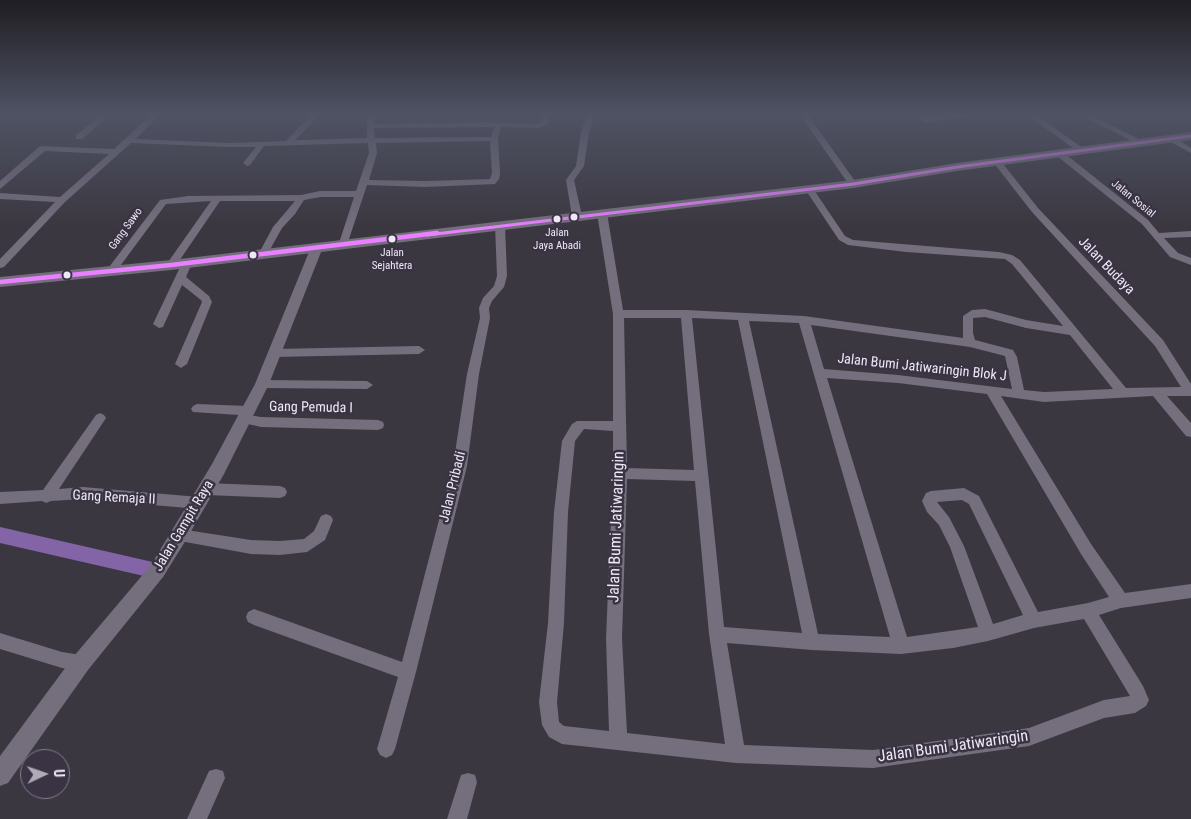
<!DOCTYPE html>
<style>
body{margin:0}
#map{position:relative;width:1191px;height:819px;overflow:hidden;background:#3b3740;font-family:"Roboto Condensed",sans-serif}
canvas{display:block}
.north{position:absolute;left:20px;top:749px;width:50px;height:50px;box-sizing:border-box;background:#3a3344;border:1px solid #827b8a;border-radius:50%;rotate:87deg;font-size:14px;font-weight:700;line-height:20px;text-align:center;color:#ede8f4}
.north::after{content:'';display:block;margin:auto;width:18px;height:22px;background:#afaab5;clip-path:polygon(50% 0,100% 100%,50% 72%,0 100%)}
</style>
<div id="map">
<canvas width="1191" height="819"></canvas>
<div class="north">U</div>
</div>
<script>
const context = document.querySelector('canvas').getContext('2d');
context.lineJoin = 'round';
const toPath = rows => new Path2D(rows.map(r => 'M' + r).join(''));
function paint(path, color) { context.fillStyle = color; context.fill(path, 'evenodd'); }
function stroke(path, color, width, dash) { context.strokeStyle = color; context.lineWidth = width; context.lineCap = dash ? 'butt' : 'round'; context.setLineDash(dash || []); context.stroke(path); }
function write(font, color, halo, rows, align = 'center') {
  context.font = font + ' "Roboto Condensed",sans-serif'; context.lineWidth = 5; context.setLineDash([]); context.textBaseline = 'middle'; context.strokeStyle = halo; context.fillStyle = color; for (const [text, x, y, turn = 0] of rows) {
    context.save(); context.translate(x, y); context.rotate((+turn || 0) * Math.PI / 180); context.textAlign = isNaN(turn) ? turn : align; if (halo) context.strokeText(text, 0, 0); context.fillText(text, 0, 0); context.restore();
  }
}
const canal = toPath([
 [0,527,157,563,163,565,166,571,163,577,157,579,0,543,0,527]
]);
const minor = toPath([
 [102,115,110,115,82,139,76,139,76,135,102,115],
 [151,115,159,115,136,139,228,143,286,141,307,119,307,115,315,115,315,120,295,140,367,138,367,115,375,115,374,124,486,122,536,124,541,122,543,115,551,115,547,125,537,128,501,127,498,139,500,173,499,179,495,184,425,187,367,185,347,245,341,245,339,243,354,197,320,197,304,200,295,214,282,228,267,255,264,256,259,253,273,227,295,201,220,201,175,267,171,268,166,265,211,201,166,204,115,273,111,274,106,271,160,200,188,196,301,195,320,191,356,191,369,153,368,143,264,146,250,165,247,166,243,163,256,147,228,147,131,143,65,202,4,267,0,268,0,259,55,202,0,199,0,193,60,197,109,154,45,151,0,189,0,181,40,146,114,149,151,115],
 [494,127,491,137,375,138,374,128,494,127],
 [490,141,492,173,490,179,425,181,369,180,377,153,376,143,490,141],
 [587,115,595,115,589,132,584,166,574,180,582,216,577,219,572,216,566,180,576,166,581,132,587,115],
 [800,115,808,115,857,184,856,186,850,186,800,115],
 [913,115,922,115,926,118,968,115,964,117,925,122,913,115],
 [1027,115,1036,115,1087,151,1080,153,1027,115],
 [1081,115,1090,115,1145,142,1138,144,1081,115],
 [1167,136,1173,136,1191,148,1191,153,1167,140,1167,136],
 [1057,152,1063,152,1148,220,1159,233,1191,231,1191,237,1164,238,1178,253,1191,258,1191,265,1170,257,1142,224,1057,156,1057,152],
 [997,159,1000,160,1038,208,1163,340,1191,384,1191,396,1167,396,1191,423,1191,437,1186,436,1153,396,1044,402,1001,396,1091,544,1125,593,1191,584,1191,598,1121,608,1099,615,1143,686,1149,700,1146,706,1135,713,1104,718,1029,746,873,768,736,763,562,744,549,737,542,725,539,702,548,623,554,512,562,441,572,424,577,421,613,421,613,314,597,213,599,211,602,210,607,213,623,310,686,310,804,316,963,338,963,316,972,310,985,309,1026,320,1063,326,1012,264,1005,259,906,252,848,245,839,240,805,189,809,186,812,187,845,236,853,240,999,252,1012,255,1020,260,1126,388,1181,387,1155,346,1032,212,993,162,997,159],
 [985,317,1026,328,1070,335,1113,389,1044,392,1024,390,1017,357,1013,350,975,340,973,333,973,318,985,317],
 [624,318,681,318,694,470,627,468,624,318],
 [692,318,738,320,802,633,724,627,692,318],
 [749,321,799,323,890,637,818,634,749,321],
 [811,325,970,347,1005,356,1012,389,898,375,824,369,811,325],
 [827,378,898,383,987,394,1081,554,1109,597,1088,603,1038,612,979,496,964,488,931,491,926,493,922,501,927,512,939,525,950,547,978,627,907,637,827,378],
 [584,429,613,431,613,473,606,638,609,731,564,726,559,722,557,702,564,623,568,512,575,441,584,429],
 [627,479,695,481,709,634,725,744,627,733,622,638,627,479],
 [962,500,969,504,1023,615,993,624,964,546,949,517,937,502,962,500],
 [1084,619,1130,696,1104,700,1029,728,873,750,744,745,727,643,812,650,901,654,953,648,988,641,1034,628,1084,619],
 [500,222,505,225,507,276,504,287,492,301,489,308,490,318,479,374,467,466,416,672,395,749,392,755,386,758,380,755,377,749,398,677,254,625,248,622,246,617,248,612,254,609,402,662,453,466,467,374,480,318,479,308,483,298,494,286,497,276,495,225,500,222],
 [187,260,192,263,186,277,209,296,212,302,187,364,181,368,175,364,202,302,201,300,182,285,163,327,159,328,153,324,182,263,187,260],
 [419,346,425,350,419,354,274,357,268,353,274,349,419,346],
 [262,380,367,381,373,385,367,389,262,388,256,384,262,380],
 [197,404,247,406,251,408,253,411,249,415,261,417,378,420,383,422,384,425,383,428,378,430,261,427,239,422,237,419,239,415,193,412,191,409,193,406,197,404],
 [100,413,104,415,106,418,59,489,83,487,199,497,204,499,206,503,204,507,199,509,83,499,51,501,46,503,42,501,0,504,0,492,43,490,96,415,100,413],
 [207,483,280,486,285,488,287,492,285,496,280,498,207,495,202,493,200,489,202,485,207,483],
 [326,514,331,516,333,520,325,540,307,552,280,555,251,554,180,541,175,540,173,535,175,530,180,529,251,540,280,541,304,539,314,531,321,516,326,514],
 [0,633,62,652,81,655,87,657,89,663,87,669,81,671,62,668,0,649,0,633],
 [216,769,223,771,225,778,207,819,187,819,209,771,216,769],
 [468,773,475,775,477,782,467,819,447,819,461,775,468,773]
]);
const tertiary = toPath([
 [317,243,323,247,269,384,224,474,186,540,163,577,88,670,8,783,0,786,0,756,74,656,151,565,212,464,255,384,311,247,317,243]
]);
const primary = toPath([
 [1191,132,1191,140,957,171,853,188,171,270,0,287,0,277,171,260,853,180,957,163,1191,132]
]);
const bus1Far1 = toPath([
 [427,235,853,184,957,167,1191,136]
]);
const bus1 = toPath([
 [0,282,171,265,437,233]
]);
const markers = [
 [574,217,4.5,"#ede8f4"],
 [557,219,4.5,"#ede8f4"],
 [392,239,4.5,"#ede8f4"],
 [253,255,4.5,"#ede8f4"],
 [67,275,4.5,"#ede8f4"]
];
const farStreetnames = [
 ["Jalan Sosial",1133,199,39],
 ["Gang Sawo",126,229,-54]
];
const farBusnames = [
 ["Jalan",557,233],
 ["Jaya Abadi",557,246],
 ["Jalan",392,253],
 ["Sejahtera",392,266]
];
const streetNames = [
 ["Jalan Budaya",1106,266,46],
 ["Jalan Bumi Jatiwaringin Blok J",922,368,6],
 ["Gang Pemuda I",311,408,1],
 ["Jalan Pribadi",453,487,-76],
 ["Gang Remaja II",114,498,3],
 ["Jalan Gampit Raya",184,526,-59]
];
const nearStreetnames = [
 ["Jalan Bumi Jatiwaringin",617,527,-88],
 ["Jalan Bumi Jatiwaringin",953,747,-8]
];
paint(canal, '#8364a7');
paint(minor, '#756e7d');
paint(tertiary, '#756e7d');
paint(primary, '#746e7c');
stroke(bus1Far1, '#e880ff', 3);
stroke(bus1, '#e880ff', 4.5);
const sky = context.createLinearGradient(0, 0, 0, 229);
sky.addColorStop(0, '#201e23');
sky.addColorStop(0.5, '#4f5364');
sky.addColorStop(1, '#4f536400');
context.fillStyle = sky;
context.fillRect(0, 0, 1191, 229);
for (const [x, y, r, color] of markers) { const dot = new Path2D(); dot.arc(x, y, r, 0, 2 * Math.PI); context.fillStyle = color; context.fill(dot); stroke(dot, '#3a3344', 2); }
write('11px', '#ede8f4', '#3a3344', farStreetnames);
write('11px', '#ede8f4', '#3a3344', farBusnames);
write('14px', '#ede8f4', '#3a3344', streetNames);
write('16px', '#ede8f4', '#3a3344', nearStreetnames);
</script>
